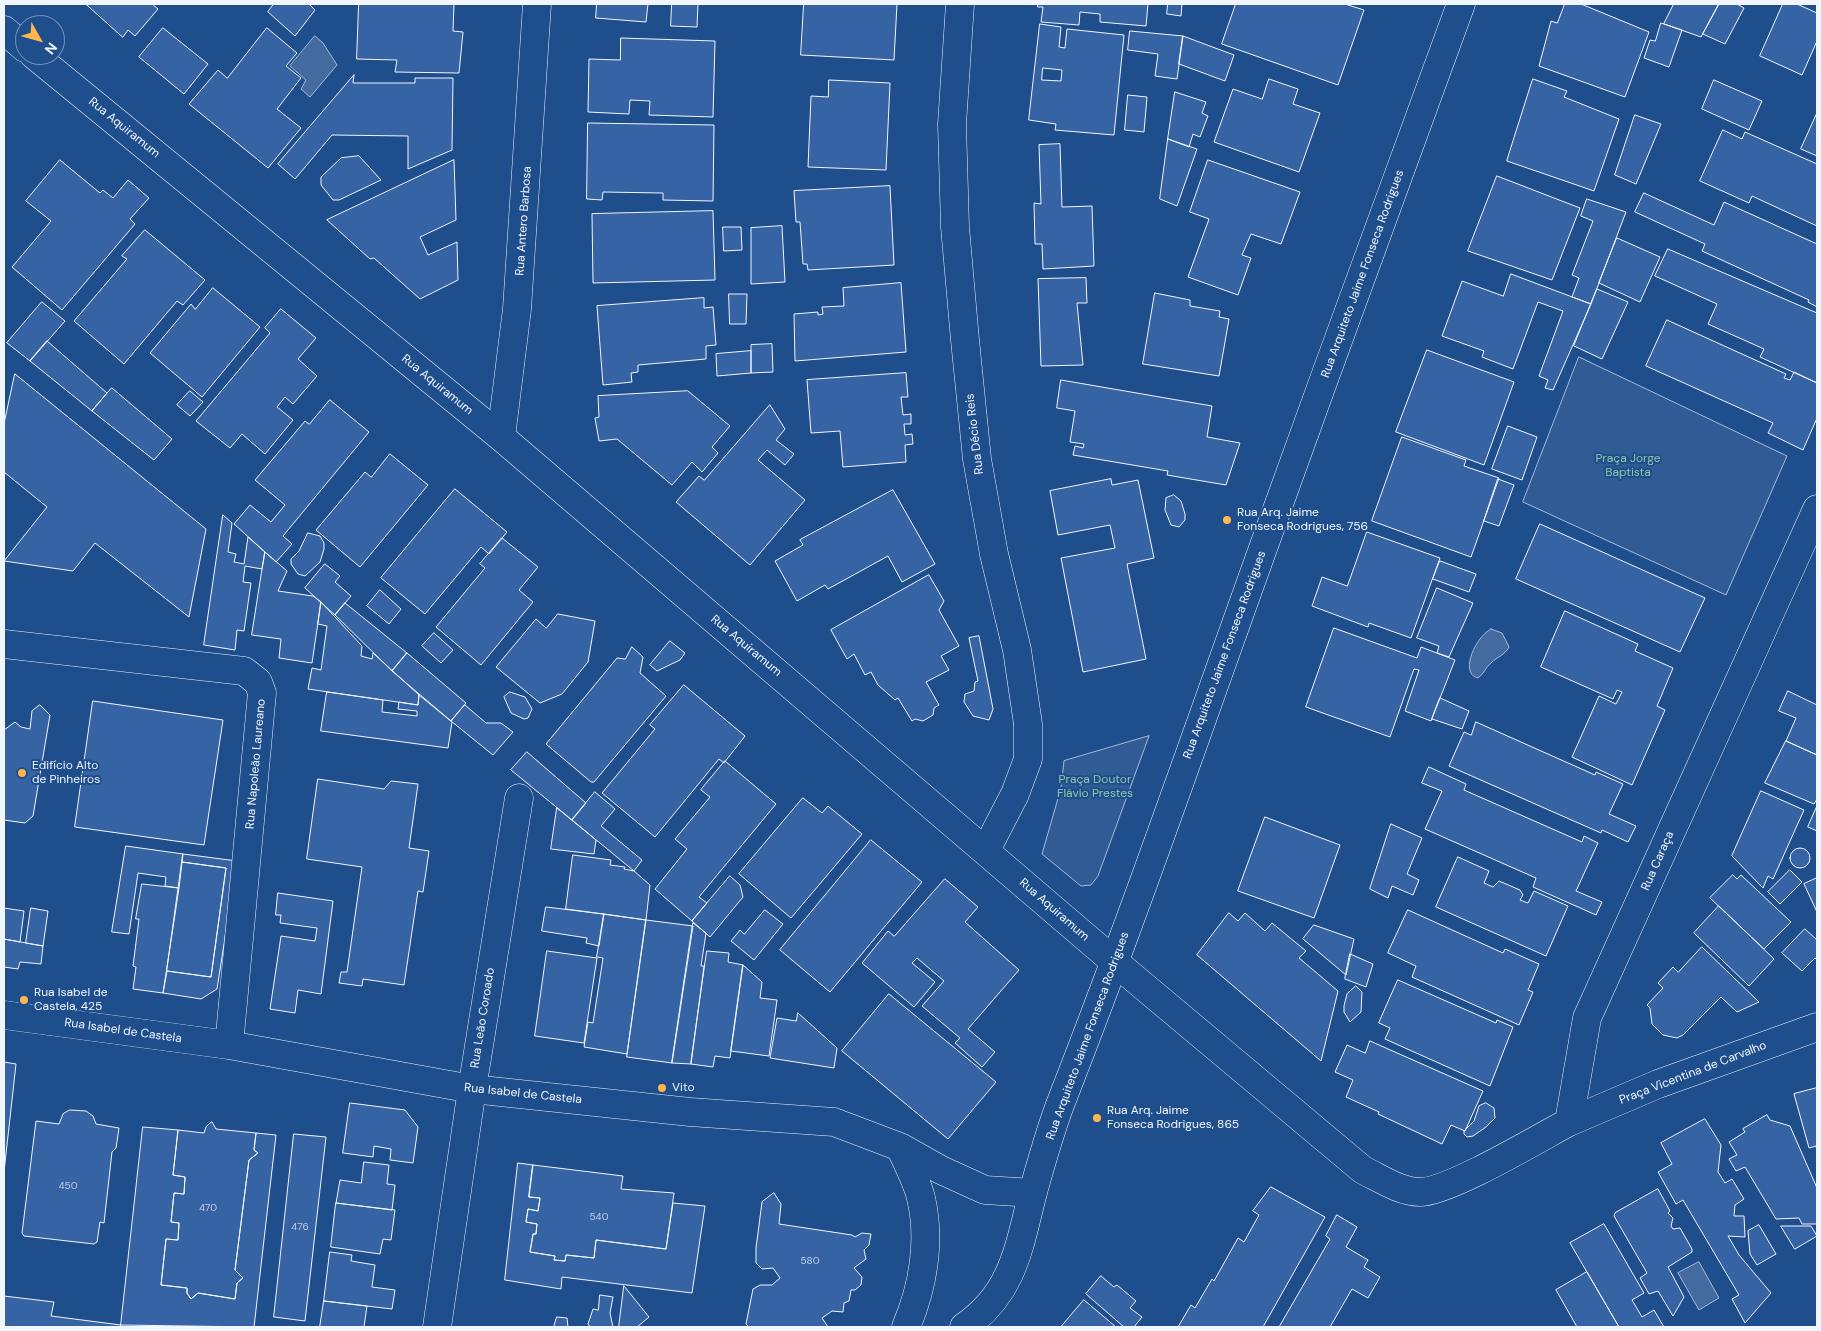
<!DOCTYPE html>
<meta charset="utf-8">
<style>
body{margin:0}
#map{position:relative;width:1821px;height:1331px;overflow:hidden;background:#1f4e8c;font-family:"DM Sans",sans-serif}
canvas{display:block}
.frame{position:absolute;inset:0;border:5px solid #f2f6ff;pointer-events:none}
.north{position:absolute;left:15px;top:15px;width:50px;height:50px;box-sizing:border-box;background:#1f4e8c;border:1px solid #7391ba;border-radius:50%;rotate:128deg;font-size:14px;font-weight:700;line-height:20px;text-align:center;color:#f2f6ff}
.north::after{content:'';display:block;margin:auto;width:18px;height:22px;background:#ffb74d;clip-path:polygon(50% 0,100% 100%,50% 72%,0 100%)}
</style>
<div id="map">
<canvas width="1821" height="1331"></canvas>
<div class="frame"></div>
<div class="north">N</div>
</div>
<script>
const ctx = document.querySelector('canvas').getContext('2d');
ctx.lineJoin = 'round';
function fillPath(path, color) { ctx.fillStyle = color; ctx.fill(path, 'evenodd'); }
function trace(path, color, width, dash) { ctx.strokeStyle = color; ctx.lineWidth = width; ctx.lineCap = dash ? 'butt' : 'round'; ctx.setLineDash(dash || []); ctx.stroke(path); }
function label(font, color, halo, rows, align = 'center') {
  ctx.font = font + ' "DM Sans",sans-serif'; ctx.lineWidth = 4; ctx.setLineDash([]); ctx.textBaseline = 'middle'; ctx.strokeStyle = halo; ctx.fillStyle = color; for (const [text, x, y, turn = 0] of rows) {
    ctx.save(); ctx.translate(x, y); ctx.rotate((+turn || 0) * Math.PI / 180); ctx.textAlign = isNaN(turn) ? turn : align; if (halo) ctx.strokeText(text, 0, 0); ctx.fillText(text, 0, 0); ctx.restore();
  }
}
const green = new Path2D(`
 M1579,357L1787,456L1726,595L1523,502Z
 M1149,736L1098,876L1091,885L1081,886L1042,854L1061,788L1064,761Z`);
fillPath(green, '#305b95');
trace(green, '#a8bbd7', 1);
const water = new Path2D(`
 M315,36L323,43L337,65L310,97L301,89L306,80L290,66Z
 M1491,629L1502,633L1509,647C1504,656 1498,656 1491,663C1485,668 1484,674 1478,678C1459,674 1475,637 1491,629Z
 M1699,1262L1719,1298L1699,1310L1678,1273Z`);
fillPath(water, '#446ba0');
trace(water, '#a8bbd7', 1);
const building = new Path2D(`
 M86,4H152L158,9L135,36L128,30L123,37Z
 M274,4H309L315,10L295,36L268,12Z
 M359,4H454L453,31L463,32L459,73L395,72L397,60L357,59Z
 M597,4H648L646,22L596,18Z
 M672,4H698L697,27L671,26Z
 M804,4H897L894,60L801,55Z
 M1038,4H1148L1146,26L1100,22V14L1080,12L1079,25L1041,22L1043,7H1038Z
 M1168,4H1182L1181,16L1167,14Z
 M1236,4H1345L1364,10L1338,85L1222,44Z
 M1565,4H1581L1649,32L1625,97L1539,66L1551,21L1557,23Z
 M1674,4H1719L1701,37L1664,24Z
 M1719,4H1737L1744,8L1725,44L1703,34Z
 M1783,4H1797L1817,13V41L1802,75L1760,56Z
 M1661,23L1682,30L1669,67L1644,58L1650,40L1655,41Z
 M1040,24L1061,27L1059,47L1065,48L1067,29L1124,35L1114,135L1055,130L1056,124L1029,120ZM1043,68L1062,70L1061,81L1042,80Z
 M163,28L208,64L184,94L139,57Z
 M267,28L297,53L286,66L301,78L277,109L301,128L268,168L189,104L218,70L227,78Z
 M1130,31L1183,36L1177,79L1155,76L1158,54L1128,50Z
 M1183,36L1234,55L1225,81L1179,64Z
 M621,38L715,41L713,117L649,115L650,101L630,100L629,114L588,112L589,59L620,60Z
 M354,75L353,83H415V78H453L452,150L408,169V136L332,135L295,179L278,164Z
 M1269,79L1298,89L1293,104L1320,113L1299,172L1214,142L1233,89L1262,99Z
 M1533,79L1567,91L1564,97L1619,119L1594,191L1507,161Z
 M829,80L890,83L886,170L808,167L811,96L828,97Z
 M1714,80L1762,101L1749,130L1702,109Z
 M1175,92L1206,102L1202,113L1208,116L1200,137L1193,134L1189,147L1168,139Z
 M1128,95L1147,97L1144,132L1125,130Z
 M1817,113V156L1801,149Z
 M1635,115L1661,124L1636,184L1615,175Z
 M588,123L714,125L713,201L663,200V193L603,192L602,200L587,199Z
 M1723,130L1742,139L1745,132L1817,164V226L1752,196L1749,203L1700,181Z
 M1168,139L1197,149L1177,206L1160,199Z
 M1060,144L1062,207L1092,206L1094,266L1043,269L1042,244H1035L1034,203L1041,204L1039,145Z
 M359,156L381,180L339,200H333L321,185V177L341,158Z
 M60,160L100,193L103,190L113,198L128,180L149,198L130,219L135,224L62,310L12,267L51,221L26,201Z
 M454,160L456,220L420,237L428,255L457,242L458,280L420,299L374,258L370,259L327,220Z
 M1208,160L1300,192L1281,244L1251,234L1242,255L1251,258L1238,295L1188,277L1209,219L1190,212Z
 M1497,176L1580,208L1552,280L1468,251Z
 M890,186L894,265L808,270L807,264H803L800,222H796L794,191Z
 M1644,193L1714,225L1724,202L1817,244V307L1808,302L1809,300L1702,251L1705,244L1635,212Z
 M1587,199L1626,212L1591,304L1572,297L1579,278L1572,275L1593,221L1581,216Z
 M713,211L715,280L593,283L592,214Z
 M782,226L785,282L751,284V228Z
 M723,227H741L742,250L724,251Z
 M145,230L205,280L183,305L177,301L124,364L74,321L127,259L122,256Z
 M1617,238L1660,257L1640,302L1599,283Z
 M1668,249L1817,313V383L1760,357L1764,349L1708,324L1717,304L1655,276Z
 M1511,274L1591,304L1553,390L1545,388L1548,380L1539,376L1563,311L1538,302L1513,369L1482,357L1484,351L1442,336L1462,281L1503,296Z
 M1086,278L1087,303H1077L1083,365L1041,366L1038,279Z
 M901,283L906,352L795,361L794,314L818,312V315L823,314L822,307L844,306L843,288Z
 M213,288L260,327L202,397L150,353L191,304L195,309Z
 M1597,289L1628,302L1602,359L1574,346Z
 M1155,293L1190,300V306L1220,311L1219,317L1229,319L1219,376L1143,364Z
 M729,294H747L746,324H730Z
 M704,298V308L713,307L716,345L706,346V359L638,365V372L631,373L632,382L603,385L597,306Z
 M42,302L65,321L30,361L7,343Z
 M281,309L316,338L298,359L317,376L293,404L285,397L277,407L293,420L265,454L242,434L230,448L196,421L270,333L265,328Z
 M1667,320L1786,374L1784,378L1790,380L1794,372L1817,383V418L1803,450L1768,433L1773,423L1646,366Z
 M47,341L107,393L92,411L30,361Z
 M772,344L773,372L751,373V345Z
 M1427,350L1514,382L1484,465L1396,432Z
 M751,351V373L717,376L716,354Z
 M906,373L908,397H901L903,415L911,414V424H904L905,435L912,434L913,444L905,445L906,462L843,467L840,431L811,433L807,380Z
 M15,374L206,529L189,617L95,543L73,571L4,561L47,507L4,472V424Z
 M1061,380L1212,406L1207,437L1240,443L1226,485L1167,475L1168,471L1073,455L1075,446L1083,448L1084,444L1070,442L1075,411L1057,408Z
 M112,388L172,439L154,460L92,411Z
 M190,391L203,402L190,416L177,405Z
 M688,391L730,426L712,447L718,453L702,472L692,462L672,485L617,439L599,441L595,418L599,417L598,396Z
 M330,400L369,432L283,536L292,544L276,562L234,524L250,505L271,522L285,505L255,480L305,421L309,424Z
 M770,405L785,429L776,440L794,454L785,465L767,450L758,460L805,500L750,565L676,502L699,476L704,480Z
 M1508,426L1537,437L1522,480L1492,469Z
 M1402,437L1466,460L1464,466L1499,478L1471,557L1372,521Z
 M390,454L428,485L360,567L316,530L365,472L371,477Z
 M1111,479L1112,485L1138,480L1154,558L1127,564L1146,659L1083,672L1061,558L1115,548L1110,525L1058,535L1050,491Z
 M1498,479L1514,485L1499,526L1484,521Z
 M455,489L507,532L489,554L481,547L425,614L381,578Z
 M893,490L935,564L902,582L888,556L828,589L825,585L797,601L775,561L803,545L800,540Z
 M1174,495L1181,501L1185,514V520L1179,527L1171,525L1165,510L1166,498Z
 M223,515L232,523L228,552L236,554L234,562L244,564L248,537L265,552L262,569L245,566L243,582L251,583L244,631L237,630L235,650L204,645Z
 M1540,524L1705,598L1680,652L1516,579Z
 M1367,532L1440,558L1411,638L1369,623L1368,627L1312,606L1322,577L1347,586Z
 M308,533L320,536L324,543V549L320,562L305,576L298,574L291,564V559L299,551Z
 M502,538L538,567L519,590L533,602L481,665L436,627L485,568L480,564Z
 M265,552L287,571L278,591L313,596L321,602L312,663L279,658L281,639L252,635Z
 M1440,561L1476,574L1469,592L1433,579Z
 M325,564L340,576L335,582L351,596L335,615L305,588Z
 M929,575L944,601L939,610L959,646L941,656L949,670L926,682L939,705L934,708L933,715L923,721L915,719L912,721L898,698L895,700L878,685L871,672L865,675L854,654L847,659L831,630Z
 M1437,588L1473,603L1449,657L1437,653L1439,646L1417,638Z
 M380,590L401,609L389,624L367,606Z
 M321,602L362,646L361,656L372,659L373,653L419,695L418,705L308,689L312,668L321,670L327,626L318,624Z
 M345,603L407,653L392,671L335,615Z
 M1565,611L1638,644L1635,651L1673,668L1657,706L1665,710L1632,785L1572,757L1599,696L1616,704L1622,692L1617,690L1613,699L1541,667Z
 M558,614L595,621L588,662L562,694L540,703L496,667L536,619L546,628Z
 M1334,628L1417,658L1421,647L1455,660L1431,721L1405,711L1419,670L1414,669L1390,737L1306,707Z
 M434,633L453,650L441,663L422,646Z
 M979,636L993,709L989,720L973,716L964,702L965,694L974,691L975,682L978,681L969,638Z
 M670,641L685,653L680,660L657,671L650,665Z
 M632,647L643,657L640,673L666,696L594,782H591L546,744L617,658L625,659Z
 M407,653L466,703L451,721L392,671Z
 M684,685L745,736L724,763L719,759L655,837L602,793L655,729L650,725Z
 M1788,691L1817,705V755L1786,741L1796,718L1779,711Z
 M327,692L383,700L382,712L417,716V711L398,709L399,702L418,705L419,695L452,722L448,748L321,731Z
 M510,692L525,697L532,709L528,718L524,719L511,713L504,697Z
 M1440,698L1469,711L1462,729L1432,719Z
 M93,701L223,720L204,845L75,827Z
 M40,705L50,715L33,816L25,823L4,820V730L15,722L21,727L30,729L32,711Z
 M465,705L486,723H501L513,732L493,755L451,721Z
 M1476,722L1595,775L1596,772L1623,784L1609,814L1636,826L1628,842L1602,830L1601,833L1449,766L1464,732L1471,735Z
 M1786,741L1817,755V799L1814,804L1765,783Z
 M527,752L586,803L572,820L511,770Z
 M725,761L776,804L699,897L707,903L692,921L655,889L687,849L675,839L710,797L701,790Z
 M1429,767L1466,784L1464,790L1582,842L1584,836L1598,843L1576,891L1602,902L1596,915L1533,887L1536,878L1425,829L1442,791L1422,783Z
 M318,779L384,789L391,781L418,784L409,848L429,851L423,892L418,891L404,985L363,979L362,986L339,983L341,972H347L362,867L307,859Z
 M1761,791L1804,810L1773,879L1768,876L1763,888L1732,856Z
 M595,792L615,809L601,826L642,860L634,871L572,820Z
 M803,798L822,813L828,806L862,834L791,918L739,874Z
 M1817,806V831L1808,827Z
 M557,808L596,840L594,854L551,849Z
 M1265,817L1340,845L1314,918L1238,891Z
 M1391,824L1422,838L1407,874L1419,880L1413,895L1392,886L1388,898L1370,889Z
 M871,840L922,882L830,992L780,950Z
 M126,846L183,854L179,888L165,886L166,877L138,873L129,934L112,932Z
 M1790 858a10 10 0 1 1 20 0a10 10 0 1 1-20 0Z
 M183,854L237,861L217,989L201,999L163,993L167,971L211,977L226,868L182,862Z
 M573,855L611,860L610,865L625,867L624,869L634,871L650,885L646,920L566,909Z
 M1458,857L1489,871L1484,883L1493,887L1499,881L1520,890L1523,895L1520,900L1528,903L1534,891L1568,906L1546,956L1436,907Z
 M182,862L226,868L211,977L167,971Z
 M1790,870L1802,882L1780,904L1768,892Z
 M1733,875L1737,879L1741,875L1791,922L1764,949L1710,898Z
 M730,876L740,885L743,897L710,937L692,921Z
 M1817,878V912L1804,884Z
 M945,879L978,907L965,922L1019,970L968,1029L995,1052L982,1067L955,1043L960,1038L922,1006L944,981L917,958L912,963L935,982L914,1007L862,963L888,931L894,936Z
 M142,884L179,888L163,993L133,989L136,967L133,966L139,919H136Z
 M278,893L333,901L321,994L298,990L295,1013L270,1009L281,936L315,941L317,928L280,923L281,915H276Z
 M1719,906L1774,959L1749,986L1694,933Z
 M546,907L604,914L599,946L586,943L587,938L542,931Z
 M4,908L24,911L20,942L4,939Z
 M31,908L48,911L43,946L26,943Z
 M765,910L783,924L754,960L731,941L740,930L744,934Z
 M1408,910L1503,953L1505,949L1539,964L1528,990L1533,992L1519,1025L1412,977L1416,966L1388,953Z
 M1229,913L1238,921L1245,913L1265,931L1272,923L1306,951L1299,958L1338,991L1321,1061L1197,955Z
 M604,914L646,920L627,1054L584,1047L588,1022L593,1023L603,958L597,957Z
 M646,920L693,926L672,1063L627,1057Z
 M693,923L706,933L701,966H704L691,1064L672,1063Z
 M1314,925L1354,939L1346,975L1303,939Z
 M1805,929L1817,940V960L1815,958L1802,971L1782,953Z
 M4,939L43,946L41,964L20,962L18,969L4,967Z
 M1702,947L1759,1002L1737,1012L1721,997L1683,1035L1677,1038L1663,1035L1652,1024L1650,1008L1647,1005L1663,988L1658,983L1673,967L1678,972Z
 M547,951L597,958L584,1043L535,1036Z
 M707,951L729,953L728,962L743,965L730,1058L715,1056L713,1067L691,1064Z
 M1350,954L1373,964L1366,987L1345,979Z
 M743,965L762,982L760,998L777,1000L769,1056L731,1051Z
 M1398,980L1496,1023L1497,1020L1513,1027L1490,1086L1385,1039L1390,1028L1379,1023Z
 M1356,986L1362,992L1361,1012L1350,1022L1344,1012V1006L1347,994Z
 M889,994L996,1082L948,1139L842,1051Z
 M798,1013L837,1048L834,1068L770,1058L777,1018L796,1021Z
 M1370,1041L1483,1091L1465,1131L1451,1125L1442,1144L1378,1114L1379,1112L1346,1097L1353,1080L1335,1072L1347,1045L1365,1053Z
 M4,1062L16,1064L4,1172Z
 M1817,1088V1151L1816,1146L1809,1148L1794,1094Z
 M350,1103L405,1110L418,1127L413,1163L390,1160L391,1149L374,1146L373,1157L343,1153Z
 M1486,1103L1494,1108L1495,1118L1486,1127L1473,1136L1467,1137L1464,1134V1131L1474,1121L1479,1106Z
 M70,1110L86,1111L93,1116L96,1124L119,1128L116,1148L112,1152L104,1223L100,1222L97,1242L94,1244L24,1236L22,1233L36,1121L59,1124L63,1114Z
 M1767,1115L1770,1120L1790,1126L1817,1188V1224H1802L1799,1218L1776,1219L1745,1167L1736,1171L1729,1159L1737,1155L1729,1142L1745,1132L1743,1129Z
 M1705,1119L1721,1145L1718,1172L1725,1183L1732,1179L1744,1199L1735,1205L1734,1216H1744L1745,1237L1728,1236L1739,1255L1771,1293L1745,1323L1732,1299L1739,1295L1683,1200L1676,1204L1658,1172L1672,1164L1661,1143Z
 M212,1122L216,1129L256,1133L254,1150L258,1153L249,1160L235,1270L243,1278L237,1283L235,1299L198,1293L191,1299L187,1293V1288L161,1285L166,1239L178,1240L179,1223L171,1222L174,1193L184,1194L185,1177L173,1175L178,1130L204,1133L206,1127Z
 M143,1127L178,1130L173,1175L185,1177L184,1194L174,1193L171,1222L179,1223L178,1240L166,1239L161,1285L187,1288V1293L191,1299L198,1293L235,1299L237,1283L243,1278L235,1270L249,1160L258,1153L254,1150L256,1133L276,1135L254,1327L121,1325Z
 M294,1134L326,1137L305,1321L274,1317Z
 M364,1162L389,1165L387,1184L395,1185L392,1210L336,1203L340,1180L361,1183Z
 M518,1163L533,1165L529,1197L540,1198L538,1211L528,1209L526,1222L537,1224L536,1234H533L530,1252L555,1256L554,1260L565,1261L566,1255L594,1258L596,1240L666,1249L673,1203L705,1206L692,1293L562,1277L561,1289L505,1280Z
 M533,1165L623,1176L621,1189L674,1193L666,1249L596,1240L594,1258L566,1255L565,1261L554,1260L555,1256L530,1252L533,1234H536L537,1224L526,1222L528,1209L538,1211L540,1198L529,1197Z
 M1271,1187L1325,1217L1263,1327H1178L1191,1305L1195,1308L1212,1279L1214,1281L1238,1238L1244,1242L1259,1215L1253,1211Z
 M1658,1189L1670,1211L1668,1213L1673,1218L1671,1226L1673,1229L1680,1228L1692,1249V1252L1668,1267L1684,1297L1673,1316L1658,1291L1649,1294L1640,1278L1647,1273L1614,1216L1615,1213Z
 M774,1193L781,1204L779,1224L852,1235L855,1237L862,1233L871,1234L869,1245L864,1250L866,1259L854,1268L862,1277L861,1285L855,1290H851L849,1301L844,1303L843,1312L832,1311L822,1318L828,1327H749L746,1324L753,1289L760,1285H772L780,1278L773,1268L762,1269L756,1263V1248L762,1202Z
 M336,1203L395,1210L391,1240L383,1239L380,1254L331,1247Z
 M1337,1215L1357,1227L1346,1247L1368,1260L1364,1267L1380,1277L1368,1298L1352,1289L1330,1327H1279L1330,1239L1326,1236Z
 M1604,1224L1644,1293L1632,1300L1642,1317L1654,1310L1664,1327H1619L1570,1243Z
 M1759,1225L1776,1254L1757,1265L1750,1254L1748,1231Z
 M1781,1226H1811L1817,1236L1795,1249Z
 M330,1252L352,1255L351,1261L375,1265L372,1287L395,1290L392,1309L324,1301Z
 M1587,1272L1619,1327H1577L1556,1290Z
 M1101,1276L1114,1287L1117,1285L1136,1301L1130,1308L1142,1317L1134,1327H1124L1086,1294Z
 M624,1286L649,1317L637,1327H619Z
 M600,1295L613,1297L610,1313L613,1327H590L588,1324L593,1309L598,1310Z
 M4,1296L54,1302L51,1316L121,1325V1327H4Z
 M1084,1300L1116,1327H1061Z
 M324,1301L367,1306L364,1327H320Z
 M557,1317L567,1318L568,1327H554Z`);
fillPath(building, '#3563a3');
trace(building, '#f2f6ff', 1);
const minor = new Path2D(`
 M960,4L952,124L955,227L965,340L977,459L994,554L1017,650L1028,724V759L1015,794L986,850
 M4,30L25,48
 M34,55L501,437L1116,963L1363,1170C1380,1178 1400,1192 1420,1192C1449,1192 1539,1138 1569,1122L1587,1018L1817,509
 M501,437L517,309L537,4
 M4,644L244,671L258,682L262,693L229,1045
 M4,1015L229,1045L472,1089L690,1112L834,1122L900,1147L941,1170L985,1190L1033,1193
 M1569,1122L1658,1084L1817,1027
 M900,1147C907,1163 917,1181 921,1198C931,1241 923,1287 906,1327
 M437,1327L472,1089L519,798
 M964,1327C1014,1293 1019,1246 1033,1192C1042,1160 1051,1127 1063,1097C1135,913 1199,726 1266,540C1330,361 1396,183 1461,4`);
trace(minor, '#f2f6ff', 29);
trace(minor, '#1f4e8c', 28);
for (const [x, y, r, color] of [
 [1227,520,5,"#ffb74d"],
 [22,773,5,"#ffb74d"],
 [24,1000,5,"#ffb74d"],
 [662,1088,5,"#ffb74d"],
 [1097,1118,5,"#ffb74d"]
]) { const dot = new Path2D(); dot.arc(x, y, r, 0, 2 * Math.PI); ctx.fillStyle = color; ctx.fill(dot); trace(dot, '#1f4e8c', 2); }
label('10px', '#c3d1e8', null, [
 ["450",68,1186],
 ["470",208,1208],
 ["540",599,1217],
 ["476",300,1227],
 ["580",810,1261]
]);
label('12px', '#f2f6ff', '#1f4e8c', [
 ["Rua Aquiramum",124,128,39],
 ["Rua Antero Barbosa",524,221,-86],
 ["Rua Arquiteto Jaime Fonseca Rodrigues",1363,274,-70],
 ["Rua Aquiramum",437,385,39],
 ["Rua Décio Reis",975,434,-97],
 ["Rua Aquiramum",746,646,40],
 ["Rua Arquiteto Jaime Fonseca Rodrigues",1225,655,-70],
 ["Rua Napoleão Laureano",256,764,-85],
 ["Rua Caraça",1658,861,-66],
 ["Rua Aquiramum",1054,910,41],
 ["Rua Leão Coroado",483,1018,-81],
 ["Rua Isabel de Castela",123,1031,8],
 ["Rua Arquiteto Jaime Fonseca Rodrigues",1088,1036,-70],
 ["Praça Vicentina de Carvalho",1693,1073,-21],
 ["Rua Isabel de Castela",523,1094,6]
]);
label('12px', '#97c8a6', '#1f4e8c', [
 ["Praça Jorge",1628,459],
 ["Baptista",1628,473],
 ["Praça Doutor",1095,780],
 ["Flávio Prestes",1095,794]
]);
label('12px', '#f2f6ff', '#1f4e8c', [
 ["Rua Arq. Jaime",1237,513],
 ["Fonseca Rodrigues, 756",1237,527],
 ["Edifício Alto",32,766],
 ["de Pinheiros",32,780],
 ["Rua Isabel de",34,993],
 ["Castela, 425",34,1007],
 ["Vito",672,1088],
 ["Rua Arq. Jaime",1107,1111],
 ["Fonseca Rodrigues, 865",1107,1125]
], 'left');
</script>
